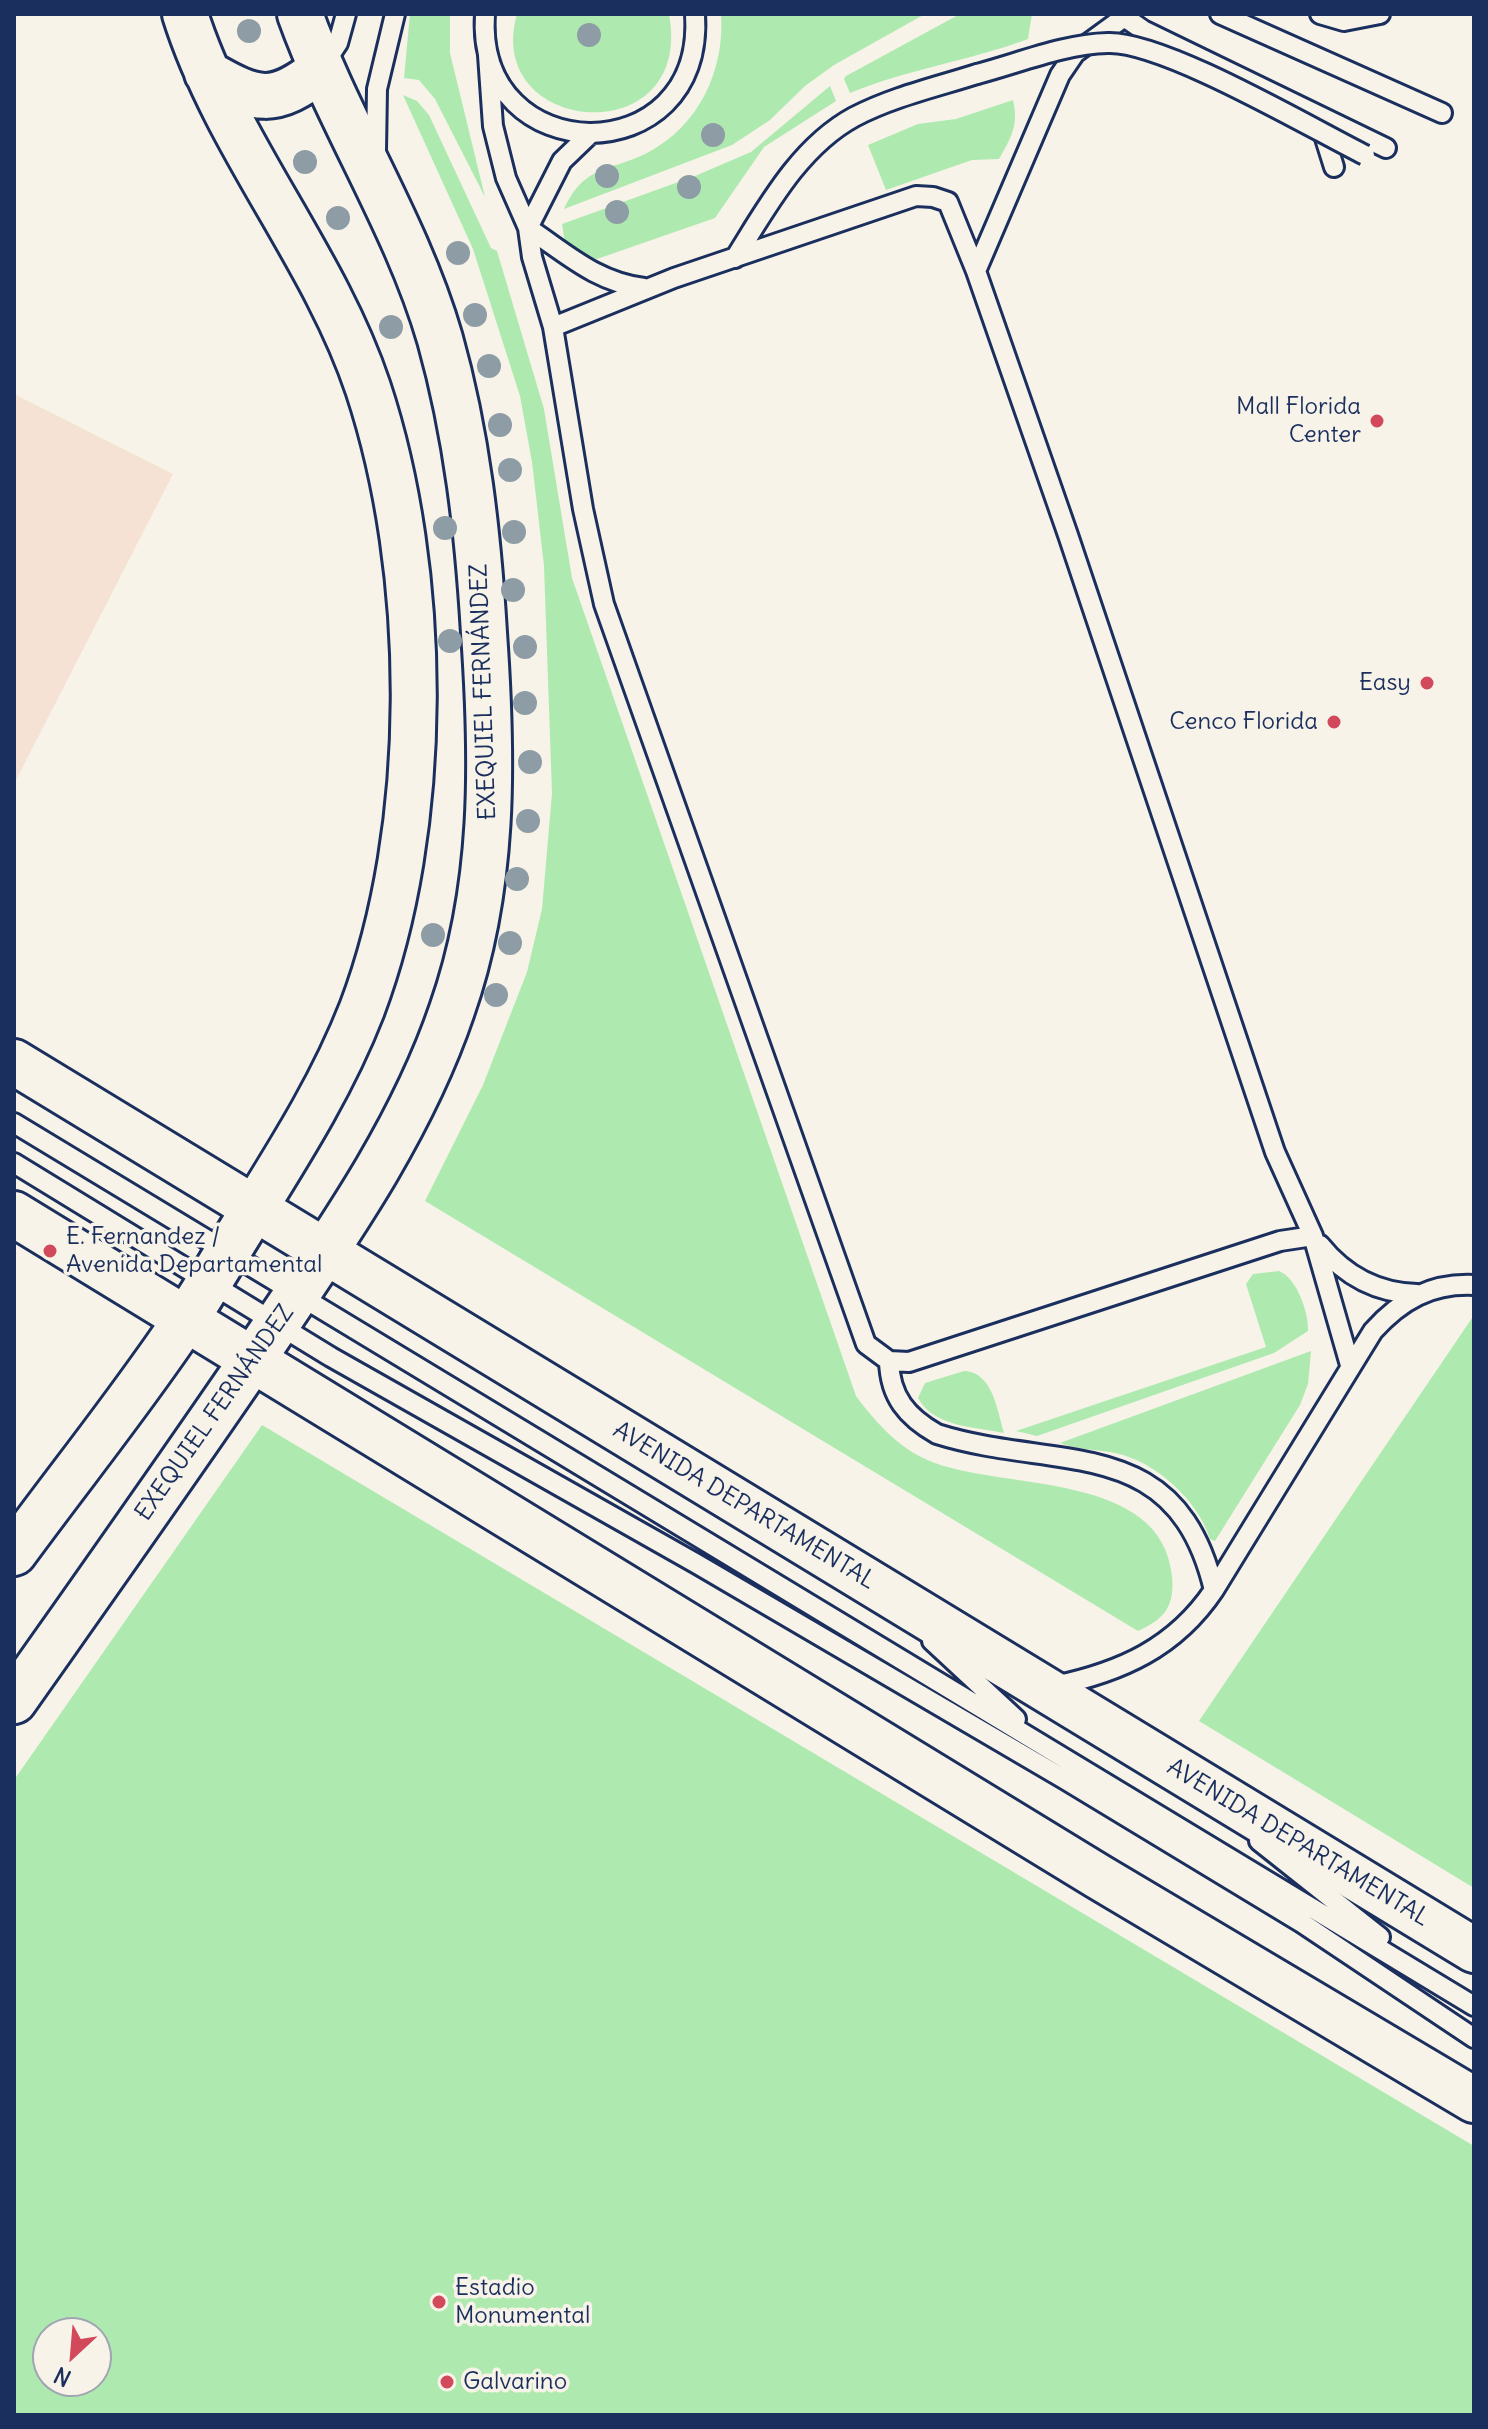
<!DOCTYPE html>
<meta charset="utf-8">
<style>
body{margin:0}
#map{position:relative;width:1488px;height:2429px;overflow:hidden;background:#f7f3e8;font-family:Delius,sans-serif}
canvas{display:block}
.frame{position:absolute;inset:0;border:16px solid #1b2f5e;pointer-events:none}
.north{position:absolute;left:32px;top:2317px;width:80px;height:80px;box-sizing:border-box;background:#f7f3e8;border:2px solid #9fa5b1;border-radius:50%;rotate:206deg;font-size:22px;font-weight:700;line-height:32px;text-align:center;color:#1b2f5e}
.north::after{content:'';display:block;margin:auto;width:28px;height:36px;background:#d1495b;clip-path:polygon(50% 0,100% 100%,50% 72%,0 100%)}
</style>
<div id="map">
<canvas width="1488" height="2429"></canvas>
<div class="frame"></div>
<div class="north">N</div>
</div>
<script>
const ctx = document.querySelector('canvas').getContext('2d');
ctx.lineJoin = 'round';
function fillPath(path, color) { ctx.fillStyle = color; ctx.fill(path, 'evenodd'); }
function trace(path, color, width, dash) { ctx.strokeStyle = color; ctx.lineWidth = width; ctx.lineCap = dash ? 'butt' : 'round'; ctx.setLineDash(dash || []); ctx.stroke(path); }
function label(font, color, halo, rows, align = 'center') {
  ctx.font = font + ' Delius,sans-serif'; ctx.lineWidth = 7; ctx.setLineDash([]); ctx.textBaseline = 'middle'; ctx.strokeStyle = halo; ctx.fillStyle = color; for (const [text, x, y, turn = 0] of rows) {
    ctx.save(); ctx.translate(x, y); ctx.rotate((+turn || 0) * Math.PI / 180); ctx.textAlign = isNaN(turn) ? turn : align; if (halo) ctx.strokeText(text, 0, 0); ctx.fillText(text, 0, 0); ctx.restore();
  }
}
fillPath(new Path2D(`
 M14,394L173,474L14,784Z`), '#f5e2d5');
fillPath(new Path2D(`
 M410,14H450V53L485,197L435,99L419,80L404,78Z
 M517,14H669C695,154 482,136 517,14Z
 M721,14H925L834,65L805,86L770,120L732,145L564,209C585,164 609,172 647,153C699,126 725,70 721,14Z
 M960,14H1032L1028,39C969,61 908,69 850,93L844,79L846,76Z
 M830,86L836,101L764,147L715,218L597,259L579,255L565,244L562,224L695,176L751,152Z
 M403,95L417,101L429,115L491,248L497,251L544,409L572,578L856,1396C877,1424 901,1451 935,1463C1007,1490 1162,1472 1172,1576C1175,1607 1164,1619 1138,1631L425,1201L483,1085L527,972L542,909L552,793L544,566L532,462L520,396L473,249Z
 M1013,100C1019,125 1011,138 999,159L972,160L886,190L868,145L918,124L956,119Z
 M1279,1271C1297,1278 1309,1313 1308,1331L1274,1353L1037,1436L1016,1431L1266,1347L1246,1284L1253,1274Z
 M1472,1318L1474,1320V1888L1199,1721Z
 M1311,1351L1308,1384L1300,1405L1215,1541L1210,1539C1198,1500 1155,1461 1115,1453C1096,1449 1078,1450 1060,1443Z
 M964,1371C993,1372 997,1410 1004,1433C976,1427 933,1427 918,1398L925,1383Z
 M262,1425L1474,2146V2415H14V1780ZM48,2333H96V2381H48Z`), '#aeeab0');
const lane = new Path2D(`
 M485,14C474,171 706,174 695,14
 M1120,14L1143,30L1386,148
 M1220,14L1442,113
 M1320,14L1344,21L1380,14
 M488,55L493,126L506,178L528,228L532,257L553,327L583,509L604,604L866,1344L889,1361L909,1362L1280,1241L1313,1236
 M324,64L338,43L346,14
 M1324,135L1334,167
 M376,151L377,89L395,14
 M528,228C567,254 596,282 644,288
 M528,228L562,161L589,135
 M735,258C767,207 799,147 854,117C892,97 936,87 977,74
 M976,271L1060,75L1075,53L1123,18
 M553,327L674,278L916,196L933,197L948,202L976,271L1068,535L1275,1152L1313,1236L1350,1365
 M14,1123L1474,2006
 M14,1163L331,1357L697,1564L1064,1779L1302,1923L1474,2038
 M1320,1245C1345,1276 1377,1293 1417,1294
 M889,1361C890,1397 907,1417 937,1434C1058,1472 1176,1431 1214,1590
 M932,1641L1016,1719
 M1054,1686C1121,1672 1175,1648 1214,1590L1373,1331C1401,1300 1431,1283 1474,1285
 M1259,1841L1380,1937`);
const secondary = new Path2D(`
 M207,73C257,102 274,106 320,70
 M14,1553C71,1475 132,1400 186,1319C209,1284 230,1247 253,1211C294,1145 334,1081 362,1009C431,827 429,572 368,388C324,256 227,147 185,14
 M14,1701C100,1579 186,1458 270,1334C339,1232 412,1128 452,1010C495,888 493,761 484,633C478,533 467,435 440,339C407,225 340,125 300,14`);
const primary = new Path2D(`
 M14,1062L1474,1950
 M14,1214L1099,1877L1474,2100`);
trace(lane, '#1b2f5e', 24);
trace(secondary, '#1b2f5e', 50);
trace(primary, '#1b2f5e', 50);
trace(lane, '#f7f3e8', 18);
trace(secondary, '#f7f3e8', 44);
trace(primary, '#f7f3e8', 44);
const laneBridge = new Path2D(`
 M977,74C1019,63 1064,44 1108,43C1163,41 1309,127 1365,155`);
trace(laneBridge, '#1b2f5e', 24, []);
trace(laneBridge, '#f7f3e8', 18);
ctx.fillStyle = '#8e9ca5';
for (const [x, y] of [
 [249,31],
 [589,35],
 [713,135],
 [305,162],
 [607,176],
 [689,187],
 [617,212],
 [338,218],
 [458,253],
 [475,315],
 [391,327],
 [489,366],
 [500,425],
 [510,470],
 [445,528],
 [514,532],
 [513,590],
 [450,641],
 [525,647],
 [525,703],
 [530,762],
 [528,821],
 [517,879],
 [433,935],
 [510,943],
 [496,995]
]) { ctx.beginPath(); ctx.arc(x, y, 12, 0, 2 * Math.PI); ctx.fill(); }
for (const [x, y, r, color] of [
 [1377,421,8,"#d1495b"],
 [1427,683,8,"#d1495b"],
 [1334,722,8,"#d1495b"],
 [50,1251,8,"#d1495b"],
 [439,2302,8,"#d1495b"],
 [447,2382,8,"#d1495b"]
]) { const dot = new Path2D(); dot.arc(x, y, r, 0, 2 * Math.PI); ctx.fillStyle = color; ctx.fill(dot); trace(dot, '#f7f3e8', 3); }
label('24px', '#1b2f5e', '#f7f3e8', [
 ["Mall Florida",1361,407],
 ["Center",1361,435],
 ["Easy",1411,683],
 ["Cenco Florida",1318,722],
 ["E. Fernandez /",66,1237,"left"],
 ["Avenida Departamental",66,1265,"left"],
 ["Estadio",455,2288,"left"],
 ["Monumental",455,2316,"left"],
 ["Galvarino",463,2382,"left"]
], 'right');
label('24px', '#1b2f5e', '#f7f3e8', [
 ["EXEQUIEL FERNÁNDEZ",484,692,-92],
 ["EXEQUIEL FERNÁNDEZ",215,1413,-55],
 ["AVENIDA DEPARTAMENTAL",744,1506,31],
 ["AVENIDA DEPARTAMENTAL",1298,1843,31]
]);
</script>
